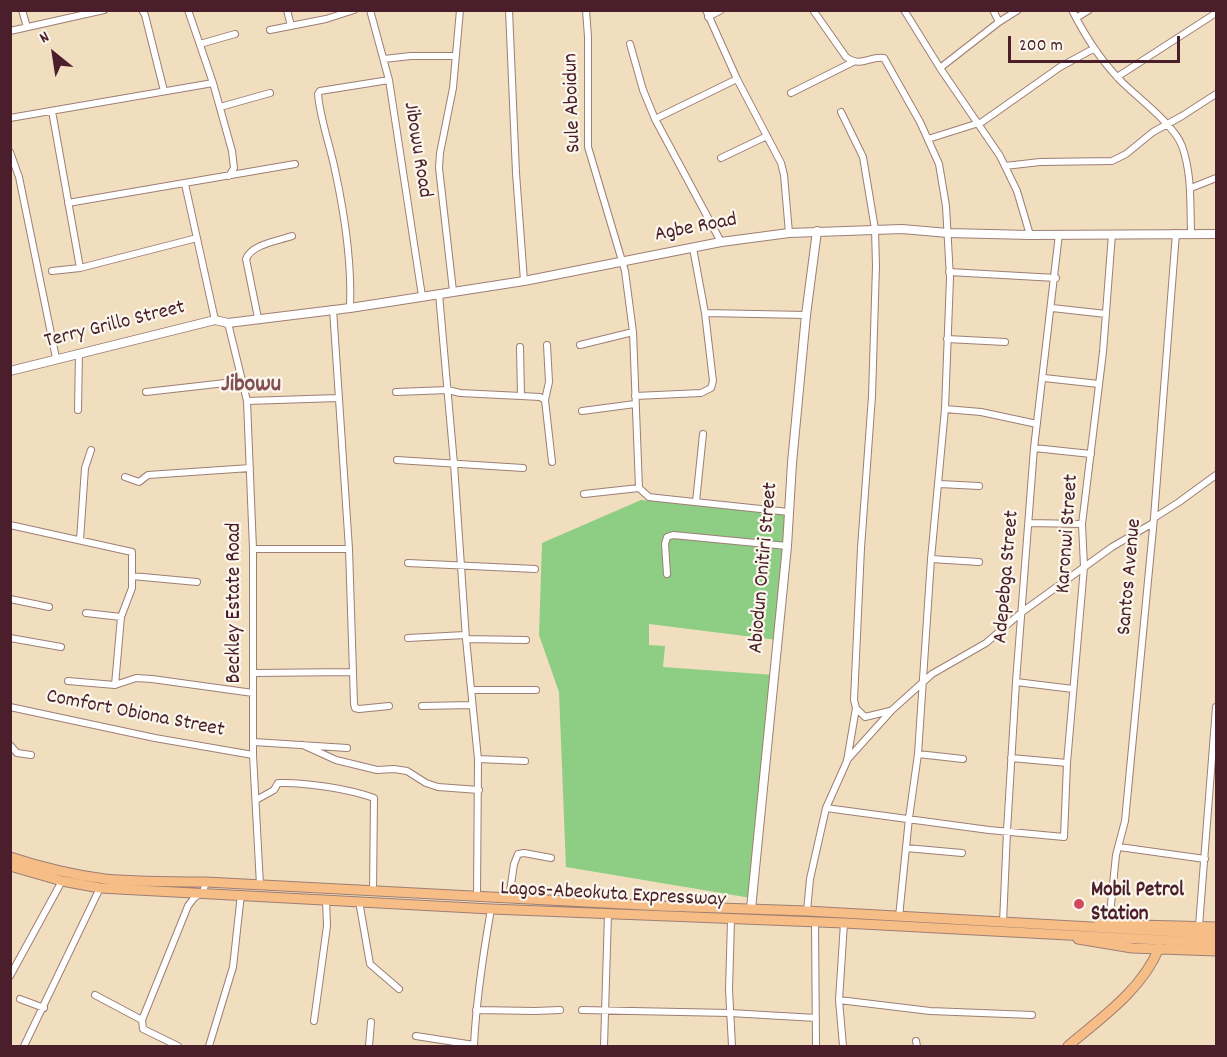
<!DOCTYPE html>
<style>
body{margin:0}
#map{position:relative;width:1227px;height:1057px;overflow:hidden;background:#f1debf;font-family:Dekko,sans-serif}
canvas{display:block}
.frame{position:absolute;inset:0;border:12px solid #4a1f2b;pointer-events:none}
.north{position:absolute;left:24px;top:24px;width:60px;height:60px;-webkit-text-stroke:4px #fbf7ec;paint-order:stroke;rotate:330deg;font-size:16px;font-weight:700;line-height:24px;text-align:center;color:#4a1f2b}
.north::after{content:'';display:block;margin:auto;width:21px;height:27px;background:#4a1f2b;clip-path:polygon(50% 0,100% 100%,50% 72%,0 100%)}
.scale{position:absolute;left:1008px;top:36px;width:172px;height:27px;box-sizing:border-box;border:3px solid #4a1f2b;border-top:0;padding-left:8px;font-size:18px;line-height:21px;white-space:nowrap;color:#4a1f2b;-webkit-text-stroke:4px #fbf7ec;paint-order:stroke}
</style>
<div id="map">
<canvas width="1227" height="1057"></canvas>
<div class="frame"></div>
<div class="north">N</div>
<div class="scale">200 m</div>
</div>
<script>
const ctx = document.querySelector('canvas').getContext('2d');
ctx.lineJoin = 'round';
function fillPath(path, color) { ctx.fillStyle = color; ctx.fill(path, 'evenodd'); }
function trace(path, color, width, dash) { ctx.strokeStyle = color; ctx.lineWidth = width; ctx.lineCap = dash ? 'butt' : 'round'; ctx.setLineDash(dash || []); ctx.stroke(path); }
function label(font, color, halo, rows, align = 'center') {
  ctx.font = font + ' Dekko,sans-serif'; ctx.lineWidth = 4.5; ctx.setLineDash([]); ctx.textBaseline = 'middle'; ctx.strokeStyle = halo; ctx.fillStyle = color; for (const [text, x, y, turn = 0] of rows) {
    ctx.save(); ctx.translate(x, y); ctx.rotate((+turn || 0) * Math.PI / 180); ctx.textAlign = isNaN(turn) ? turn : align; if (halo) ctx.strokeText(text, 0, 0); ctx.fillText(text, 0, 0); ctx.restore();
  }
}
fillPath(new Path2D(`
 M641,500L787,512L777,640L649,624V645L665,646L663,667L774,675L757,899L566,867L559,692L539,635L542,543Z`), '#8dcd84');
const minor = new Path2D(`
 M22,10L27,27
 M142,10L145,15L164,91
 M188,10L213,83L232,151L234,168L229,176
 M287,10L291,26
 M370,10L389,80L422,296
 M509,10L516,173L524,281
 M586,10L588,37V147L625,271L633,332L639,488L649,497L657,498L789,512
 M706,10L737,79L781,163L784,175L789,233
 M813,10L846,57C862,68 868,56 884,58L920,122L939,164L946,206L950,278L945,409L931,559L918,754L909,818L899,917
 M904,10L940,68L1000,156L1017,191L1030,235
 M993,10L999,22
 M1072,10C1085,36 1099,58 1119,79C1135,96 1174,124 1182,146C1192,174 1190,203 1191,232
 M708,17L721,10
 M1076,18L1089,10
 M270,30L326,19L354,10
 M10,31L104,10
 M200,44L235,34
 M630,44L643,90L655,119L721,242
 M384,59L411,56H455
 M940,68L999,22L1018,10
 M1117,77L1216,13
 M791,93L853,62
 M220,107L270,93
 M52,111L80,268
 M10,118L213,83
 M655,119L737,79
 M928,139L982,122L1060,67L1093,49
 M10,152L19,177L56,358
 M721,158L767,136
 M1005,166L1040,162L1112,161L1126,154L1153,132L1182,116L1216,94
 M185,184L215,320
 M1191,188L1216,178
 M68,203L295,164
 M52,271L80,268L197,238
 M949,272L1056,278
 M453,291L439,168L440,153L453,88L460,10
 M439,294L454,464L466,639L478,759L477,897
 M350,308C352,261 345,216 335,170C330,145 320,119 318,94L320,91L389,80
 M1052,308L1106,314
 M333,309L349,549L354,704L355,708L359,709L389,706
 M705,313L806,315
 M258,318L246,259C252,244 278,241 292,236
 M228,323L247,401L253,549V755L260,885
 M947,339L1005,342
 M580,345L633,332
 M1044,378L1099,384
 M146,392L243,381
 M396,392L448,390L460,393L521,396L520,347
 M521,396L540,397L545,400L552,462
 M635,396L701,393L711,388L713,381L705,313L693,248
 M545,400L549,382L547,345
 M247,401L338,398
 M945,409L981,412L1037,424
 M78,410L79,353
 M582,411L635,404
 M1034,448L1091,454
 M397,460L523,468
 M125,477L139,482L148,475L250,468
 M940,484L979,486
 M584,494L639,488
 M696,502L703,434
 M1154,518L1179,502L1216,475
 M1029,523L1082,524
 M10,525L132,552V588L121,617L115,685
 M80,540L85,468L91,450
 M253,549H349
 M931,559L979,562
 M408,563L535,569
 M667,574L665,544L667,537L673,535L787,546
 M132,576L197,582
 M10,599L49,607
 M86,613L121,617
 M10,638L61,647
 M408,638L465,635
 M466,639L526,640
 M254,673L352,672
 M68,681L115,685L136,678L152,679L253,693
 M1016,682L1073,689
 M471,690H536
 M422,706L472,705
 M10,707L155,738L253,755
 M856,708L865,717L890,711
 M254,742L347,748
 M10,745L17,753L31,755
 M303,745L336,760L377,770L394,769L407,771L426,783L438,787L479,790
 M918,754L963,759
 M1011,758L1067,763
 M478,759L525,761
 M847,760L892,710L932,674L986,643L1022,612L1112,547L1153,523
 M256,800L274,790L278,783C305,782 349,789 374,798L373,892
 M826,808L989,830L1064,837L1067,763L1084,567L1082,524L1103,352L1112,234
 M1119,847L1205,859
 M906,848L962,853
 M509,898L514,864L518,854L524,853L551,858
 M359,901L370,964L399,989
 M807,911L810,879L826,808L847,761L856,708L854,700L861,548L872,396L876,266L875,229L863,157L841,112
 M731,920L729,990L732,1046
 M815,922L816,1046
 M1003,923L1007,831L1016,682L1034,448L1059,234
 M1109,924L1116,855L1125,821L1154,518L1176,233
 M1199,926L1216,707
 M10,976L62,881
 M95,995L142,1020
 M20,999L44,1008
 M839,1000L930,1011L1032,1015
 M476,1010L535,1011L560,1010
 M582,1010L730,1013L816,1018
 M314,1021L327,926L326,899
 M416,1036L474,1045
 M916,1041L917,1046
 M24,1046L100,888
 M178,1046L143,1029L142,1020L188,906L194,898L203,892L206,882
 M209,1046L233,967L241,894
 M369,1046L371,1022
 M474,1046C476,1000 483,955 491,909
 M604,1046L608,914
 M843,1046L839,1000L844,923`);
const tertiary = new Path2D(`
 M10,371L215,320L228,323L350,308L524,281L721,242L789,233L902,229L948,233L1030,235L1216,234
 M751,909L787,546L792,463L806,315L817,231`);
const primary = new Path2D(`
 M1099,924L1216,927
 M1078,939L1132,948L1216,951
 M1068,1046C1101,1018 1142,990 1159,948`);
const trunk = new Path2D(`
 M10,857C41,867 73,875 105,879C138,882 172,882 206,882L662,906L807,911L1216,934
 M10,866L62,881L100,888L491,909L844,923L1216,943`);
trace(minor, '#9e7e75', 8);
trace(tertiary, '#9e7e75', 10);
trace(primary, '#9e7e75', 11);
trace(trunk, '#9e7e75', 11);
trace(minor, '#fff', 6);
trace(tertiary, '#fff', 8);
trace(primary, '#f6be86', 9);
trace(trunk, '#f6be86', 9);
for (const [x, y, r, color] of [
 [1079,904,6,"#d1495b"]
]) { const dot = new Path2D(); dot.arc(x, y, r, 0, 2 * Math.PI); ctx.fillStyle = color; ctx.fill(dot); trace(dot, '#fbf7ec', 2); }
label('21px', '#4a1f2b', '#fbf7ec', [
 ["Sule Aboidun",574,103,-92],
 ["Jibowu Road",416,150,81],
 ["Agbe Road",696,229,-11],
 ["Terry Grillo Street",115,326,-14],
 ["Karonwi Street",1069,534,-86],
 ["Abiodun Onitiri Street",765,568,-85],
 ["Adepebga Street",1008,577,-85],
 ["Santos Avenue",1131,577,-85],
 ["Beckley Estate Road",236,603,-90],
 ["Comfort Obiona Street",135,715,11],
 ["Lagos-Abeokuta Expressway",613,896,3]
]);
label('bold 21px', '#4a1f2b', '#fbf7ec', [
 ["Mobil Petrol",1091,892],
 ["Station",1091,916]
], 'left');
label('bold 24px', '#824f56', '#fbf7ec', [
 ["Jibowu",251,387]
]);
</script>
